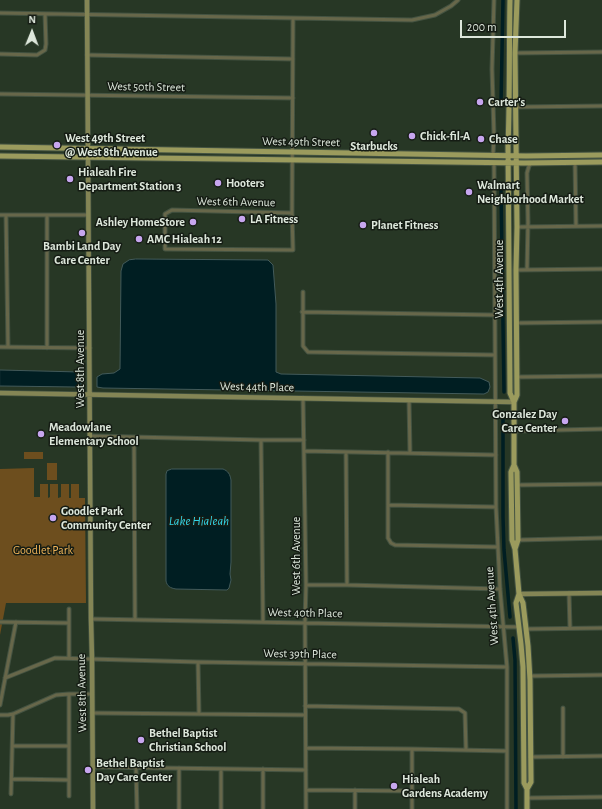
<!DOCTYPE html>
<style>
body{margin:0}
#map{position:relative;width:602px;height:809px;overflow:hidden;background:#273725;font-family:"Alegreya Sans",sans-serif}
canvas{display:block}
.north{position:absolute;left:12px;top:12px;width:40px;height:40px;-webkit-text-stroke:3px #151c14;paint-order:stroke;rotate:1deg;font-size:11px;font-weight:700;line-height:16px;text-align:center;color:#dde7db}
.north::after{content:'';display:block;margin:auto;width:14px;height:18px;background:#dde7db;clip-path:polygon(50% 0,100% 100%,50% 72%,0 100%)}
.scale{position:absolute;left:460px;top:20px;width:106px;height:18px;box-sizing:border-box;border:2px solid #dde7db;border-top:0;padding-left:5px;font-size:12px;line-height:14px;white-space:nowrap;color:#dde7db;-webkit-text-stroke:3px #151c14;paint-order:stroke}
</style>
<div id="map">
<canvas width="602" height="809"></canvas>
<div class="north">N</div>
<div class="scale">200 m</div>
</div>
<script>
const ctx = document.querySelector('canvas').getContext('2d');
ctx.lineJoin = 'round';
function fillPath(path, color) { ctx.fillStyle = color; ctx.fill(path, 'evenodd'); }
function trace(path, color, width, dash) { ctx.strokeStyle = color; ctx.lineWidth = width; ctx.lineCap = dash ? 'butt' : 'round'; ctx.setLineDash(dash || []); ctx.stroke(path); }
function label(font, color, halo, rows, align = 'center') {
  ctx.font = font + ' "Alegreya Sans",sans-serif'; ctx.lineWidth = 3; ctx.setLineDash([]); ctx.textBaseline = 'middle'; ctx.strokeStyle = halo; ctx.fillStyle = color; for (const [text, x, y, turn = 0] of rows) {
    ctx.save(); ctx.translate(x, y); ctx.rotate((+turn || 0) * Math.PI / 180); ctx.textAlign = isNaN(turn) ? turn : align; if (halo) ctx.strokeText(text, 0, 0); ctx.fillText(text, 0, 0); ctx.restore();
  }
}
fillPath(new Path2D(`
 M24,452H43V459H24Z
 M47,463H57V480H47Z
 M34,468V497H40V484H48V498L50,497V484H58V498L61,497V484H69V498H71V484H79V498H85L86,603H6L0,635V469Z`), '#6d4e1e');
const water = new Path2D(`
 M136,259L268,260L273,265L276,304V372L281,374L480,378L489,382L490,387L488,392L484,394L103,388L97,387V377L102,374L114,373L120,369L121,271L123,264L129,260Z
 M0,370L80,372L81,374V385L78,387L0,386Z
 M172,469H223C228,471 230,474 231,480V562L230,574L231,580L229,588L227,590L176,589C170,588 167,586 166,581V474L167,471Z`);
fillPath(water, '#001e22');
trace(water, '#425a5a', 1);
trace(new Path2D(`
 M501,104L503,0
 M501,189L504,392
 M503,414V517L504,550L510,617
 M513,638L515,660L516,809`), '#001e22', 3.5);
const street = new Path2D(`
 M0,13L412,20L435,15L451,6L458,0
 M515,53L602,52
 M0,54L37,55L45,50L46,44L45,14
 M87,55L293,59
 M0,94L293,98
 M516,107L602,106
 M493,155L494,135L492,69L494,0
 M575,162L576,226
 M494,163L496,507L500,589L507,667V809
 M292,213L293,250L165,249V214L172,210L292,213L293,18
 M0,215H88
 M6,215L8,347
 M47,215V348
 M517,227L602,226
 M516,270L602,269
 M527,270L528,222L527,173L529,166L531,163
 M303,292V346L308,352L495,355
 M302,312L495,315
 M516,323L602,322
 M0,347L90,348
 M517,377L602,376
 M303,398L306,585L305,622L306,809
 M409,400L410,453
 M514,431L602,429
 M90,436L261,440H304
 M134,438L135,620
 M261,440L263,622
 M304,451L496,455
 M346,452L347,585
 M388,452V538L391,543L395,545L498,547
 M518,485L602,484
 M388,505L496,507
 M518,540L602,538
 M306,585H347L500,589
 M569,593L570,628
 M91,619L519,627
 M0,622L69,623
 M527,629L602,628
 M69,658V609
 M198,662L199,714
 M530,676L602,675
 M5,678L55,658L198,662L507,667
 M69,694V796
 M0,705L16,622
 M305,706L459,709L465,713L466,750
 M563,708V757
 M92,713L305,715
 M0,715H8L13,714L56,695L69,694H92
 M13,746H69
 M306,748L412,749L507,751
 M412,749V809
 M530,757L602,756
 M93,767L306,770
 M136,768L137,809
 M179,768V809
 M12,779L69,780
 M306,790L412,791
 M355,790V809
 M11,794L13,714
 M527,798L602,797
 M221,809V769
 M263,809V769`);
const secondary = new Path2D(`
 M87,0L91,619L92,659L93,809
 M0,393L514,402
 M519,594L602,593`);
const primary = new Path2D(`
 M510,0C509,49 510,97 508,146L510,393L514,402
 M0,147L526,156L602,155
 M0,156L524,163L602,162
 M514,465L511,472L512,540L515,549L519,594L516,603L521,644L523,667L524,783L527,789
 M515,549L518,540L517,472L514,465V402L517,395L516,270L517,227L515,53L517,0
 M519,594L523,603L528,646L530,680L531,782L527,789V809`);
trace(street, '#445342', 5);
trace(secondary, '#445342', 6);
trace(primary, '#445342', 7);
trace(street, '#67674a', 3);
trace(secondary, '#848555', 4.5);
trace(primary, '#9b9b5d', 5);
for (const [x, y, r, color] of [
 [480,102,4,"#c7a6ef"],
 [374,133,4,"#c7a6ef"],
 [412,136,4,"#c7a6ef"],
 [481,139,4,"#c7a6ef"],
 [57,145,4,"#c7a6ef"],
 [70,179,4,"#c7a6ef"],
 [218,183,4,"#c7a6ef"],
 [469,192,4,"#c7a6ef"],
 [242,219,4,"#c7a6ef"],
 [193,222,4,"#c7a6ef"],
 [363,225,4,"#c7a6ef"],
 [82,233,4,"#c7a6ef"],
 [139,239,4,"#c7a6ef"],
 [565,421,4,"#c7a6ef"],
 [41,434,4,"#c7a6ef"],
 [53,518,4,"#c7a6ef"],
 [141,740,4,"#c7a6ef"],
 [88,770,4,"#c7a6ef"],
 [394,786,4,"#c7a6ef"]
]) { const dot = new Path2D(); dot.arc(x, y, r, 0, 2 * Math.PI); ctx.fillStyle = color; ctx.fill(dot); trace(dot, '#151c14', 1.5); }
label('12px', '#dde7db', '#151c14', [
 ["West 50th Street",146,87,1],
 ["West 49th Street",301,142,1],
 ["West 6th Avenue",236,202,1],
 ["West 4th Avenue",499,279,-90],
 ["West 8th Avenue",80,369,-90],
 ["West 44th Place",257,387,1],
 ["West 6th Avenue",296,556,-90],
 ["West 4th Avenue",492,606,-94],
 ["West 40th Place",305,613,1],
 ["West 39th Place",300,654,1],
 ["West 8th Avenue",82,693,-91]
]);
label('bold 12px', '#dde7db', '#151c14', [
 ["Carter's",488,102],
 ["Chick-fil-A",420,136],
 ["West 49th Street",65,138],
 ["@ West 8th Avenue",65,152],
 ["Chase",489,139],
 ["Starbucks",374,146,"center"],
 ["Hialeah Fire",78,172],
 ["Department Station 3",78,186],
 ["Hooters",226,183],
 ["Walmart",477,185],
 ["Neighborhood Market",477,199],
 ["LA Fitness",250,219],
 ["Ashley HomeStore",185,222,"right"],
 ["Planet Fitness",371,225],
 ["AMC Hialeah 12",147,239],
 ["Bambi Land Day",82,246,"center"],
 ["Care Center",82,260,"center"],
 ["Gonzalez Day",557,414,"right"],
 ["Care Center",557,428,"right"],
 ["Meadowlane",49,427],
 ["Elementary School",49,441],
 ["Goodlet Park",61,511],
 ["Community Center",61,525],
 ["Bethel Baptist",149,733],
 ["Christian School",149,747],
 ["Bethel Baptist",96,763],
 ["Day Care Center",96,777],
 ["Hialeah",402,779],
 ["Gardens Academy",402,793]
], 'left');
label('12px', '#f0b459', '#151c14', [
 ["Goodlet Park",43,550]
]);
label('italic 13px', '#33d5e7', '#151c14', [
 ["Lake Hialeah",199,521]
]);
</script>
